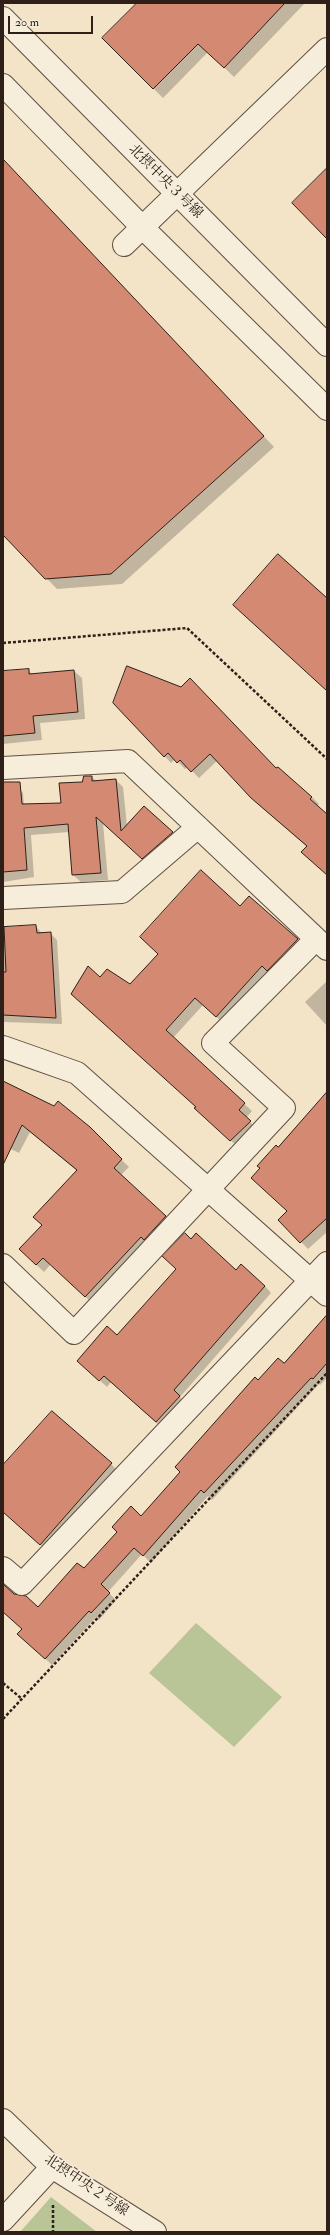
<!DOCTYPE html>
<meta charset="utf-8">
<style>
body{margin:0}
#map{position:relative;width:330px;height:2235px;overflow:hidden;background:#f3e3c7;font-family:"IM FELL Double Pica",serif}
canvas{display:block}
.frame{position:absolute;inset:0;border:4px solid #2e2018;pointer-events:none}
.scale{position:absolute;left:8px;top:16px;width:85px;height:18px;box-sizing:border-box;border:2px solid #2e2018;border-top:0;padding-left:5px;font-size:12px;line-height:14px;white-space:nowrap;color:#2e2018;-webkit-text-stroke:3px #f7eddb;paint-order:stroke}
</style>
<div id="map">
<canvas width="330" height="2235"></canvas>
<div class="frame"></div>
<div class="scale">20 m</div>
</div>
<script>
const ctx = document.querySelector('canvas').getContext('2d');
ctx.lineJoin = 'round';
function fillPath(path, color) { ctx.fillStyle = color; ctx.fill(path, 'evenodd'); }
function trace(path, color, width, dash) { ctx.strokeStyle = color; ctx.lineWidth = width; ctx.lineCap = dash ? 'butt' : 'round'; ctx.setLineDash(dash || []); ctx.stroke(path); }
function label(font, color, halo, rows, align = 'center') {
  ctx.font = font + ' "IM FELL Double Pica","Noto Serif JP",serif'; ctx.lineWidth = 3.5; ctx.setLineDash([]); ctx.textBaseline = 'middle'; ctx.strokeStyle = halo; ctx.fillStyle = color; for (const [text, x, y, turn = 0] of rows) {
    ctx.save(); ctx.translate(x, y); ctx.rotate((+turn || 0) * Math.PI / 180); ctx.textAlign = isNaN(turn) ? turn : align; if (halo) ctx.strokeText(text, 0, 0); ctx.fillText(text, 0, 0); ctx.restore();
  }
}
fillPath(new Path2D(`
 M196,1623L282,1697L234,1747L149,1673Z
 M51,2197L97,2232H20Z`), '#b9c497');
fillPath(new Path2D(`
 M178,3H305L234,77L208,52L163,98L103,38Z
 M3,173L19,177L274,447L122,584L57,589L3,534Z
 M28,670L33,675L74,671L82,678L85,719L40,723L42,740L3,744V672Z
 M114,703L276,770L278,768L312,797L319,804L317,806L327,815V870L307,847L259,805L218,760L199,778L188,767L185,769L175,759L171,763Z
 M92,777L96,781L116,780L123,787L127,826L144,807L180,840L150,865L103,823L108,880L81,882L73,875L69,832L31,835L34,877L3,882V786L16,785L23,793L24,805L62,803L83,782Z
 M249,897L304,947L223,1023L203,1005L173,1038L252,1111L246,1118L257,1129L238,1147L202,1115L100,978L130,985L240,907Z
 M35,926L42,933H50L57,940L62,1024L3,1022V928Z
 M327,981V1026L305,1002Z
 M3,1092L89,1128L129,1167L121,1175L173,1224L93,1304L51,1264L44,1272L28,1257L43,1225L77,1171L30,1132L19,1153L3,1145Z
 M327,1110V1232L308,1249L280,1220L289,1212L261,1168L278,1148Z
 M191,1240L236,1271L265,1286L271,1293L180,1397L186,1403L163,1429L111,1382L107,1387L85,1367L117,1337L177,1269Z
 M327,1328V1378L320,1385L319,1384L212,1500L208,1496L151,1563L142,1554L108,1592L116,1600L99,1620L96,1617L52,1665L26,1641L23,1629L3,1611V1586L14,1595L38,1608L84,1570L141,1517L258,1382L284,1364Z
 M111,1464L118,1471L47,1551L3,1509V1467Z`), '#0003');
const building = new Path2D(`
 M137,3H285L224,68L198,44L153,89L102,38Z
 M3,159L264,436L111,574L45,579L3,535Z
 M327,168V239L292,203Z
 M278,554L327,598V691L233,605Z
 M127,666L181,687L190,678L276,768L278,767L312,797L310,799L327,814V875L301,852L307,846L251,798L210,754L191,772L180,760L177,763L168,753L164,757L113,703Z
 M29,669V674L74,670L78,712L33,716L35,733L3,736V671Z
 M84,776H92V781L116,779L121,831L144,806L173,832L142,859L96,817L101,873L72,875L68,824L24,828L27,870L3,872V782H20L22,804L61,803L59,783L82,782Z
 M201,870L240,906L249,896L298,939L267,971L262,966L216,1017L195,998L166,1030L245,1103L239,1110L251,1121L230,1141L194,1108L196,1107L71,994L88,966L100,977L107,969L130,984L158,954L140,937Z
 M36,925L37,933L51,932L56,1018L3,1015V972H6L4,927Z
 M3,1081L54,1106L58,1101L90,1127L122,1159L114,1168L166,1216L144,1240L141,1237L85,1297L43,1258L36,1265L19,1249L42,1225L33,1217L77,1170L22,1125L3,1165Z
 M327,1092V1218L300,1243L278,1220L287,1211L251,1178L260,1168L257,1166L276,1145L278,1147Z
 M185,1233L191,1239L196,1233L236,1270L241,1264L265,1286L174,1390L180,1396L156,1422L104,1376L99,1381L77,1361L107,1326L117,1335L176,1269L162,1256Z
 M327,1315V1363L313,1379L311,1378L204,1493L201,1490L143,1556L134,1548L101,1584L110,1593L91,1613L89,1611L45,1659L17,1634L22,1629L3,1612V1584L14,1594L26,1596L38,1607L77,1563L84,1568L117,1532L112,1527L131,1506L141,1516L180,1472L175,1467L255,1377L258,1380L278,1358L284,1363Z
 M52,1411L112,1463L40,1545L3,1512V1465Z`);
fillPath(building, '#d48973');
trace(building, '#2e2018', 1);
const minor = new Path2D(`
 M3,18L327,345
 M3,85L142,227L327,409
 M124,245L327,49
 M3,768L128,761L327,949
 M3,898L122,892L198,827
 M3,1047L77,1073L327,1295
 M3,1265L74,1333L284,1108L213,1043L316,939
 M3,1568L22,1584L327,1263
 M3,2120L52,2167L155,2232
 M3,2220L52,2167`);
trace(minor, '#5f5144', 24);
trace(new Path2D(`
 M3,643L187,628L327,759
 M3,1683L22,1699
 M3,1719L327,1373
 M53,2205V2232`), '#2e2018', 2.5, [3, 2]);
trace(minor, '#f7eddb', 22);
label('14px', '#2e2018', '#f7eddb', [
 ["北摂中央３号線",165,182,45],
 ["北摂中央２号線",86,2186,34]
]);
</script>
